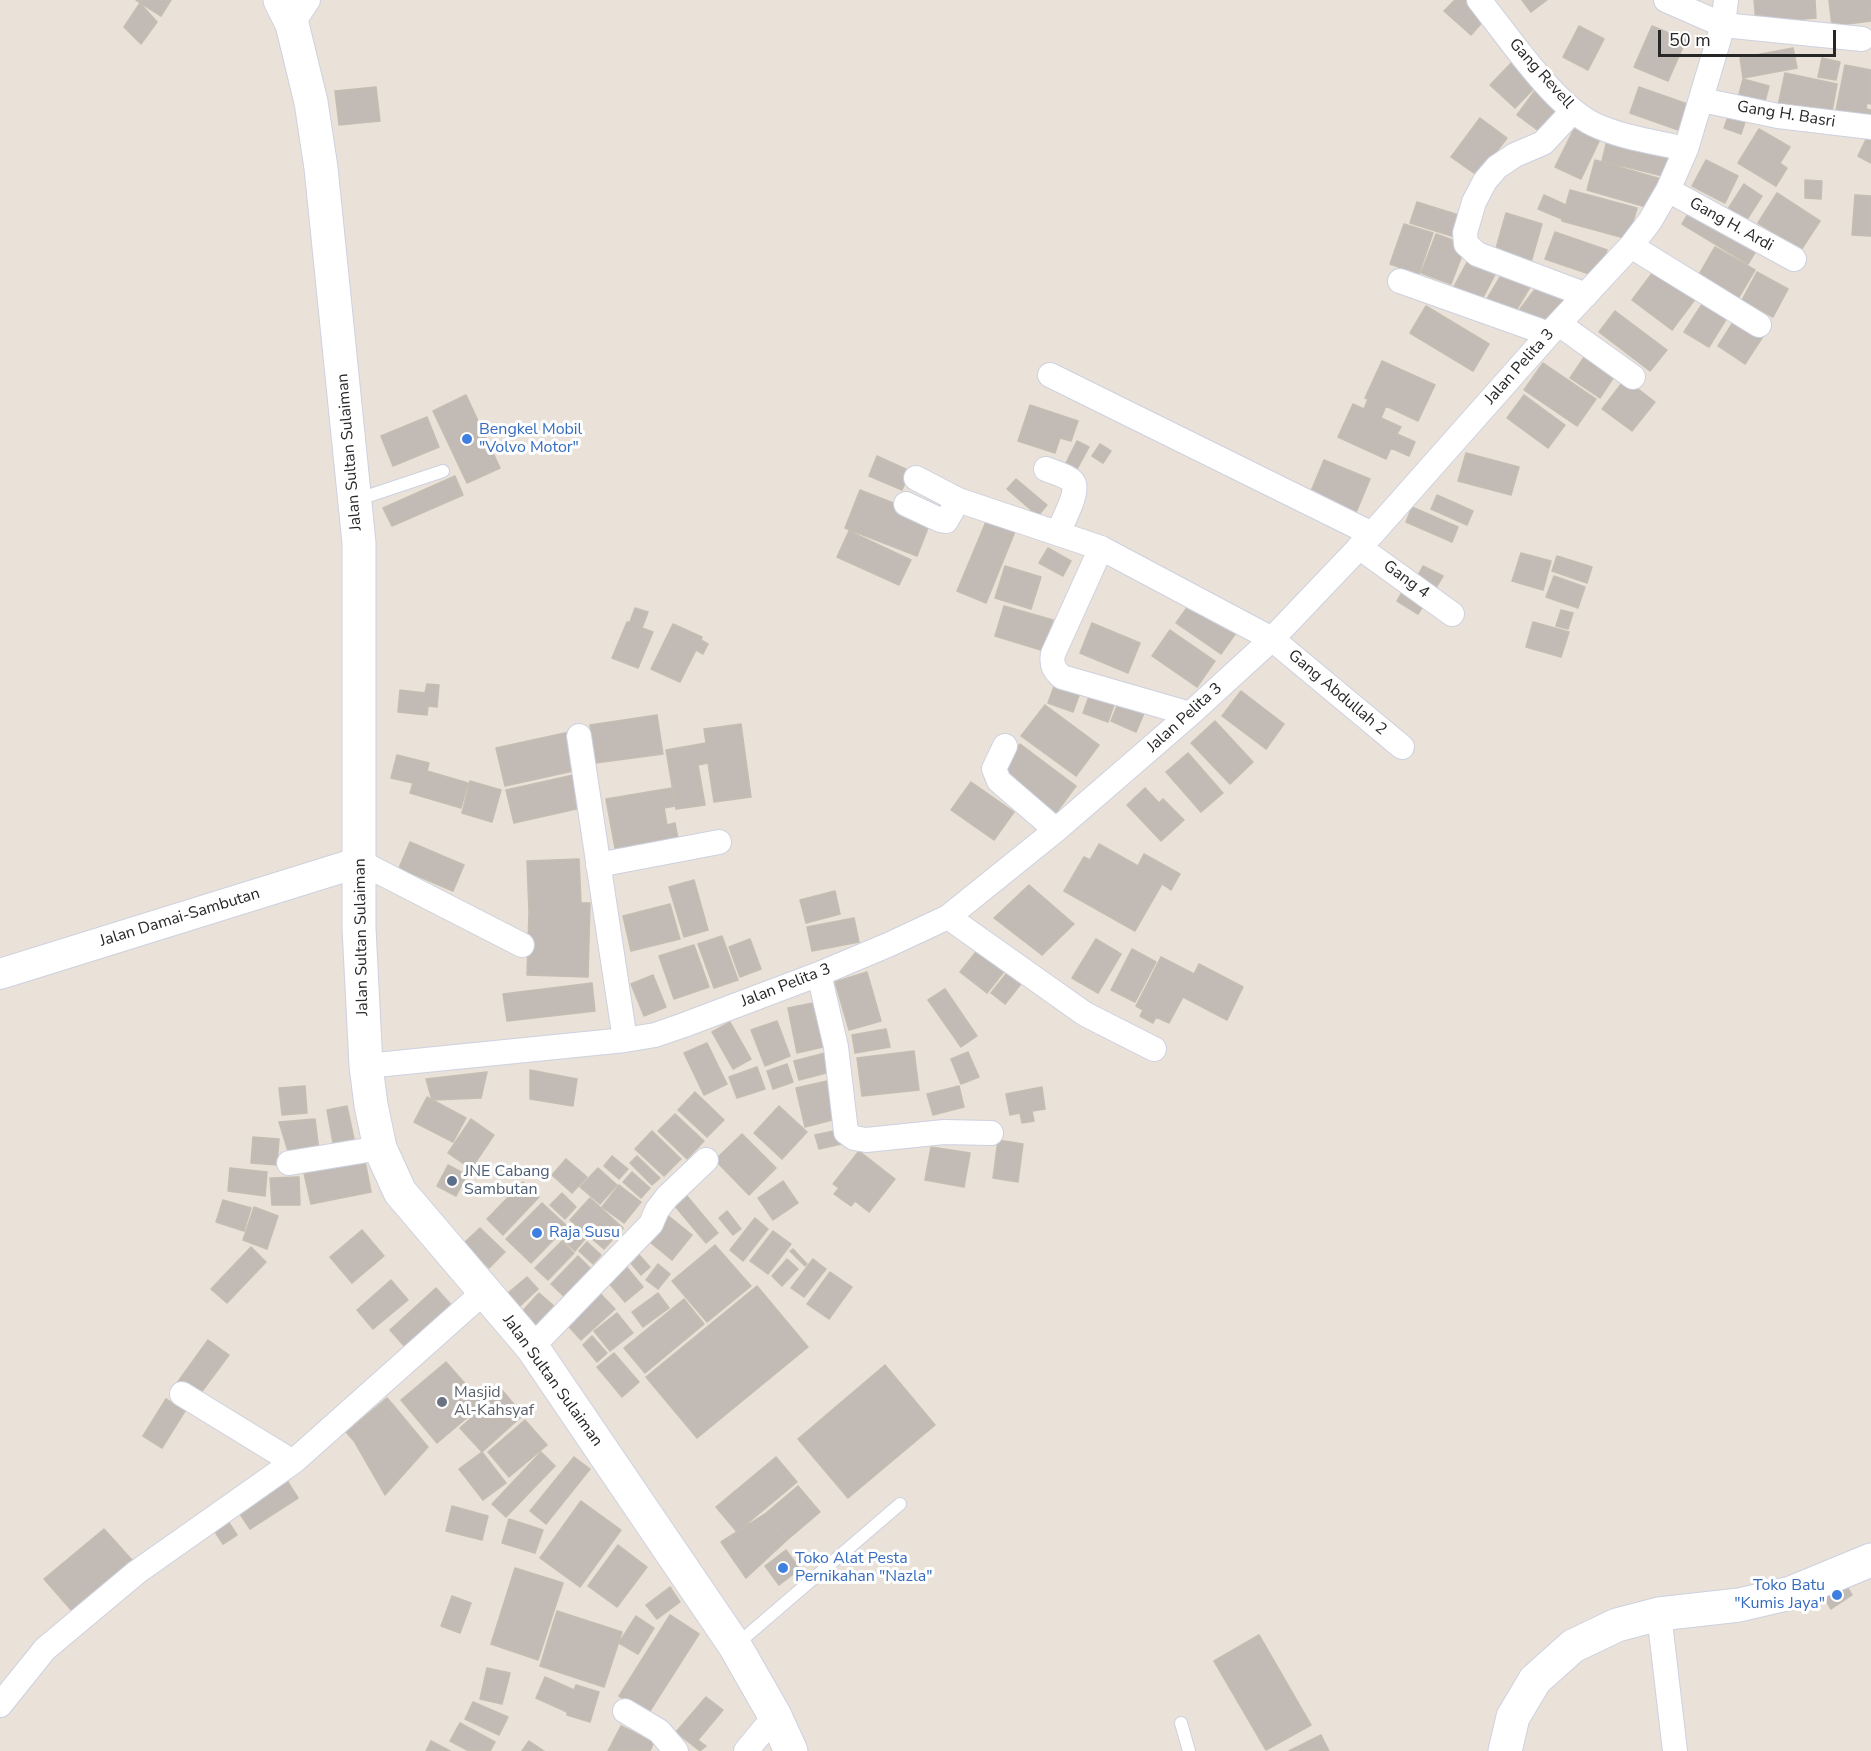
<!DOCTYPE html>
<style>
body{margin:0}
#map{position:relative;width:1871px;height:1751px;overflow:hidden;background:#eae1d8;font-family:"Nunito Sans",sans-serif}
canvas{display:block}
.scale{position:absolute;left:1658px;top:30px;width:178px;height:27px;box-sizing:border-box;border:3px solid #272727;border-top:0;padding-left:8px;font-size:18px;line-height:21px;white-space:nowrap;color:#272727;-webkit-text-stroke:4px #fff;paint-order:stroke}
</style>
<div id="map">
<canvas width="1871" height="1751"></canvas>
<div class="scale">50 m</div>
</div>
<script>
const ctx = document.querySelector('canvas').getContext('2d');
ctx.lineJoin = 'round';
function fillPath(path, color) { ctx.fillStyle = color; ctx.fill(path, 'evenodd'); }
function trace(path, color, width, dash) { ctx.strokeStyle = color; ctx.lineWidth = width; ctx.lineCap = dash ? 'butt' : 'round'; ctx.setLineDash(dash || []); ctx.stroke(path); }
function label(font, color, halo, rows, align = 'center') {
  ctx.font = font + ' "Nunito Sans",sans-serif'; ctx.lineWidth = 6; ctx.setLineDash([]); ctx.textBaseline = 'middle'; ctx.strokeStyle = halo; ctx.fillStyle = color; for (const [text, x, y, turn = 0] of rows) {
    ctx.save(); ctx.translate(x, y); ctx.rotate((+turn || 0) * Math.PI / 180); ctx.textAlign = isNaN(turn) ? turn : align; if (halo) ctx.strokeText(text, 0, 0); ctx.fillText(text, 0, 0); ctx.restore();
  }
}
const building = new Path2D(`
 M136,0H171L161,16Z
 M1455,0H1466L1486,18L1471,35L1444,11Z
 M1522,0H1547L1531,12Z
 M1754,0H1815L1816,18L1756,23Z
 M1829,0H1871V21L1832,26Z
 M140,3L157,22L141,44L124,27Z
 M1579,26L1604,39L1588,70L1563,57Z
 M1652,26L1686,40L1668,81L1634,67Z
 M1793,48L1797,68L1743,78L1740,58Z
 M1517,57L1542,80L1515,108L1490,85Z
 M1822,58L1840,62L1836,80L1818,77Z
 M1845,65L1871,70V104L1867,103L1866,109L1871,110V116H1835Z
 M1785,73L1837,84L1831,117L1778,106Z
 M1743,79L1769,86L1764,105L1738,98Z
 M376,87L380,121L339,125L335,91Z
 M1639,87L1693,106L1684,132L1630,113Z
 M1537,88L1566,110L1547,137L1517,115Z
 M1730,111L1747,116L1741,134L1724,128Z
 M1480,118L1507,138L1478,176L1451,157Z
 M1579,119L1604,131L1581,179L1555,167Z
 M1759,129L1790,147L1780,163L1787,168L1776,186L1738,163Z
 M1609,132L1674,148L1667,177L1602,161Z
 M1869,133L1871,134V163L1858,156Z
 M1595,160L1661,179L1653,209L1587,190Z
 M1706,160L1738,176L1725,203L1692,186Z
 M1805,180L1822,181L1821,199L1805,198Z
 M1744,184L1762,196L1746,221L1728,209Z
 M1570,190L1637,208L1628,239L1562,221V219L1538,209L1544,195L1566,205Z
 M1777,193L1820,221L1801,250L1758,223Z
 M1855,195L1871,196V236L1852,235Z
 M1417,202L1465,217L1458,238L1410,223Z
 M1693,206L1759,246L1748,264L1682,224Z
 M1506,213L1542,224L1531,262L1495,252Z
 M1404,224L1433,233L1419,274L1390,264Z
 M1555,232L1607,250L1598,277L1545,259Z
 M1436,234L1466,245L1451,284L1421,273Z
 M1715,247L1755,270L1736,302L1697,278Z
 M1472,253L1499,267L1478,307L1451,292Z
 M1506,267L1533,282L1511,319L1484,304Z
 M1656,268L1696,298L1672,330L1632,300Z
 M1757,272L1788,289L1773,317L1742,300Z
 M1542,280L1566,298L1542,331L1517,313Z
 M1706,298L1730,313L1709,347L1684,332Z
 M1426,306L1489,344L1473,371L1410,333Z
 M1615,311L1667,350L1650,371L1599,332Z
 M1737,316L1764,335L1745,364L1718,346Z
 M1589,350L1619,369L1600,398L1570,378Z
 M1382,361L1435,385L1418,421L1386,406L1381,418L1401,427L1397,434L1415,442L1409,456L1391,448L1386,459L1338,437L1353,404L1364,409L1368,399L1365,398Z
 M1543,363L1596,399L1577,426L1524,390Z
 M1625,379L1655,402L1632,431L1602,409Z
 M466,395L500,468L467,483L433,411Z
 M1524,395L1565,425L1548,448L1507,418Z
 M1030,405L1078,421L1071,441L1060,438L1055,453L1018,441Z
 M427,417L439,447L393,466L381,436Z
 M1077,441L1089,447L1076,471L1065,465Z
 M1100,444L1111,451L1103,463L1092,456Z
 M1466,453L1519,467L1511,495L1458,481Z
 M877,456L910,471L902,490L869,476Z
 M1324,460L1370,479L1355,515L1309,496Z
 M455,476L463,495L392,526L383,508Z
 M1016,479L1047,505L1038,516L1007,489Z
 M860,490L932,518L917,556L845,528Z
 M1437,495L1473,511L1467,525L1431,509Z
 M1412,507L1458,527L1452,542L1406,522Z
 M988,517L1016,529L986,603L957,591Z
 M849,531L911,560L899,585L837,557Z
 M1048,548L1071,561L1063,576L1039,563Z
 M1521,553L1551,561L1543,590L1512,581Z
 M1557,556L1592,567L1587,583L1552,571Z
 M1005,566L1041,577L1031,609L995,598Z
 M1423,566L1443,576L1434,591L1415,581Z
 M1554,576L1585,587L1578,608L1546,597Z
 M1406,585L1428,598L1418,614L1397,601Z
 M1191,602L1236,633L1221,654L1176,623Z
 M1004,606L1053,620L1044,651L995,636Z
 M635,608L648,612L642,628L653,632L638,668L612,658L627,622H630Z
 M1561,610L1573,613L1568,629L1556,626Z
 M1533,622L1569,632L1561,657L1526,647Z
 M1092,623L1140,643L1128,673L1080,653Z
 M673,624L702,637L701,640L708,644L703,654L696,650L680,682L651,669Z
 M1170,630L1215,661L1197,687L1152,656Z
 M1056,681L1081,690L1073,712L1048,703Z
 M427,684L439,685L437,707L428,706L427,715L398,712L400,690L425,693Z
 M1091,691L1116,699L1108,722L1083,713Z
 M1241,691L1284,724L1266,749L1222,716Z
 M1119,701L1145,711L1136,732L1111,721Z
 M1045,705L1099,745L1076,776L1021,736Z
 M657,715L663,754L595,763L590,725Z
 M1215,721L1253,762L1230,784L1191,743Z
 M741,724L751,797L714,802L708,763L698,765L705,805L676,809L666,750L706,743L704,729Z
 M574,731L582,769L505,786L496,748Z
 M1020,744L1076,786L1056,813L999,771Z
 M1188,753L1223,793L1201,812L1166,772Z
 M397,755L429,763L427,771L468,783L461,808L410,793L413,783L391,778Z
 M578,774L585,807L514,823L506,790Z
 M470,781L501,790L492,822L462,813Z
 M971,782L1014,812L994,840L951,810Z
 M672,788L675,806L664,808L667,825L675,823L678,839L615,848L606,799Z
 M1145,788L1159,803L1163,799L1184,820L1161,841L1127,805Z
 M410,842L464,865L453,891L399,868Z
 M1099,844L1138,866L1144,854L1180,874L1171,890L1162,884L1135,931L1064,891L1084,857L1090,860Z
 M579,859L581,903H590L588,977L527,975L529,912L527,861Z
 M694,880L708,930L684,937L669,887Z
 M1029,885L1074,924L1042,955L994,918Z
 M835,891L840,914L806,923L800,900Z
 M670,904L680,939L631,951L623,916Z
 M854,918L859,942L812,951L807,927Z
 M722,936L738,980L714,988L698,944Z
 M750,939L761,969L740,977L729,947Z
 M1096,939L1121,954L1098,993L1072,978Z
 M983,943L1010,964L987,993L960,972Z
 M694,945L709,987L674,999L659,956Z
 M1132,949L1156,962L1135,1002L1111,990Z
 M1161,957L1194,974L1199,964L1243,987L1227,1020L1183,997L1169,1023L1156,1017L1153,1023L1140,1016L1143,1010L1136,1006Z
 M1014,964L1028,975L1005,1004L991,993Z
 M867,972L881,1021L849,1030L835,982Z
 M653,975L666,1007L644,1016L631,984Z
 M592,983L595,1011L507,1021L503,994Z
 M945,989L977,1036L961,1047L928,1000Z
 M818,1002L827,1046L797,1053L788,1008Z
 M777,1021L790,1056L765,1066L751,1030Z
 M730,1022L751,1059L733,1069L712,1032Z
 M886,1029L890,1047L855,1053L852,1035Z
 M707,1043L727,1084L704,1095L684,1053Z
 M914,1051L919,1090L862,1096L857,1058Z
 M829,1052L834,1071L799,1080L794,1061Z
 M968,1052L979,1077L961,1084L951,1059Z
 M787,1064L793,1082L773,1089L767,1071Z
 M757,1067L765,1089L737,1098L729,1077Z
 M530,1070L577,1079L573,1106L530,1099Z
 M487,1072L481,1098L432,1100L426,1079Z
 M827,1081L836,1119L805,1127L796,1088Z
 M305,1086L307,1113L282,1115L279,1088Z
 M959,1086L964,1107L933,1115L927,1094Z
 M1042,1087L1045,1109L1032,1111L1034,1121L1022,1123L1020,1113L1010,1115L1006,1094Z
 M695,1092L724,1120L707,1137L678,1110Z
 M427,1097L466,1118L453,1142L414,1122Z
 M347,1106L354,1139L333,1143L327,1110Z
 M779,1106L807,1132L782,1159L754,1133Z
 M675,1114L704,1141L687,1159L658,1131Z
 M315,1119L319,1151H288L279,1122Z
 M471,1119L494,1135L471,1169L448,1153Z
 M838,1130L841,1144L819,1149L815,1135Z
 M652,1131L681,1159L664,1176L635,1149Z
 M742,1134L776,1168L749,1195L715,1160Z
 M253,1137L279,1139L277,1165L251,1163Z
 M998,1140L1023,1144L1018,1182L993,1178Z
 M931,1147L970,1153L964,1187L925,1180Z
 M859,1151L895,1179L869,1212L855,1201L851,1206L834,1194L839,1188L833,1184Z
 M612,1156L628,1169L619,1179L604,1166Z
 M637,1156L660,1178L652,1185L630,1163Z
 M566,1159L587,1177L572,1193L552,1175Z
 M365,1161L371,1192L311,1204L304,1173Z
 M448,1165L467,1175L456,1196L437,1186Z
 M230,1168L267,1172L265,1196L228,1191Z
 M598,1168L617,1185L600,1204L580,1187Z
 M632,1172L650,1188L641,1198L623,1182Z
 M299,1177L300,1205H272L270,1178Z
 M783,1181L798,1203L773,1220L758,1198Z
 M523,1182L539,1197L503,1235L487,1219Z
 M619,1185L641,1202L624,1223L602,1207Z
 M681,1189L718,1233L706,1243L669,1199Z
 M562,1193L576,1207L565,1219L550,1205Z
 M590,1198L623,1228L604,1249L570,1220Z
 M223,1200L251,1208L244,1231L216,1222Z
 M542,1203L567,1226L531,1263L506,1239Z
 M254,1207L278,1216L267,1249L243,1240Z
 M727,1211L741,1229L733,1235L719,1218Z
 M666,1214L692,1235L672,1260L645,1238Z
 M755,1218L768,1229L743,1261L730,1250Z
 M570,1226L585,1239L575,1251L560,1237Z
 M480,1228L505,1252L489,1268L464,1243Z
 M362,1230L384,1256L352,1283L330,1257Z
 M773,1231L791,1244L768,1274L750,1261Z
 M562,1241L574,1253L548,1280L535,1268Z
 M587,1242L601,1255L593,1264L579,1251Z
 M715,1245L751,1286L707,1322L672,1281Z
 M251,1247L266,1262L227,1303L211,1289Z
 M632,1247L650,1267L641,1275L624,1255Z
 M793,1249L807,1264L805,1266L790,1251Z
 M578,1256L597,1275L570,1302L551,1284Z
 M787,1259L798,1269L782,1286L772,1276Z
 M813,1259L826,1269L804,1297L791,1288Z
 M658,1264L670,1274L658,1289L646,1280Z
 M625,1265L643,1287L625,1302L607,1281Z
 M830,1272L852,1287L829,1319L807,1304Z
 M527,1277L538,1289L520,1306L508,1293Z
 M391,1280L408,1300L373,1329L357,1310Z
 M757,1286L808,1347L697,1438L646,1377Z
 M594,1287L615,1309L581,1340L561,1318Z
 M436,1288L453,1307L406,1348L390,1330Z
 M539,1293L555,1307L536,1329L519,1315Z
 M658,1293L669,1308L643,1327L632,1312Z
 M684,1299L704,1324L645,1373L624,1348Z
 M617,1313L633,1333L610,1351L594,1331Z
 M592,1336L607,1353L597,1362L583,1345Z
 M208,1340L229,1355L197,1398L177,1383Z
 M614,1353L639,1382L622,1397L597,1367Z
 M446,1362L483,1404L437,1443L401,1400Z
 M885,1365L935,1425L848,1498L798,1439Z
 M502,1390L523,1415L482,1452L460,1428Z
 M387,1398L394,1406L354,1441L346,1432Z
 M166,1399L185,1411L162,1448L143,1436Z
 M394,1406L428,1447L385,1495L354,1441Z
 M525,1420L547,1445L509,1477L488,1452Z
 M482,1452L506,1483L483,1500L459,1469Z
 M541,1452L555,1466L506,1517L492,1504Z
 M574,1457L590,1469L546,1524L530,1511Z
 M776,1457L797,1482L737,1532L716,1507Z
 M286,1479L298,1498L250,1529L238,1511Z
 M798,1486L820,1512L787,1540L765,1514Z
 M581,1501L621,1530L580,1587L540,1558Z
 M452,1506L488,1516L482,1540L446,1531Z
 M765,1514L787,1540L746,1578L721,1542Z
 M226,1518L237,1535L223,1544L212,1527Z
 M509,1519L543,1530L535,1553L502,1543Z
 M104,1529L132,1560L72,1611L44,1579Z
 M618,1545L647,1567L617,1607L588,1586Z
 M786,1550L800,1569L779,1585L765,1566Z
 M515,1568L563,1583L538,1660L491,1644Z
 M1843,1580L1852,1595L1831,1609L1822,1594Z
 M670,1587L680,1602L657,1619L646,1605Z
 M452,1596L471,1603L460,1633L441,1626Z
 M557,1611L622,1632L604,1687L540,1666Z
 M670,1615L699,1634L648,1714L619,1696Z
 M636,1616L654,1628L638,1654L619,1643Z
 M1259,1635L1311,1725L1266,1750L1214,1661Z
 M487,1668L510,1673L502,1704L480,1699Z
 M545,1677L574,1690L576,1685L599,1692L590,1722L567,1715V1712L536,1698Z
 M706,1697L723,1710L698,1740L706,1746L700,1751L676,1732Z
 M473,1702L508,1717L499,1735L465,1719Z
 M460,1723L495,1742L490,1751H469L450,1741Z
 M621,1726L654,1742L650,1751H608Z
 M1321,1735L1329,1751H1289Z
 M431,1741L450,1751H426Z
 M529,1741L544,1751H522Z`);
fillPath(building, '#c2bbb5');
trace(building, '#c4bdb2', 1.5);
const service = new Path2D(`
 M356,500L443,471
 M736,1645L900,1504
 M1181,1723L1189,1751`);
const minor = new Path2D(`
 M1479,0C1507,35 1554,105 1593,124C1622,138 1656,142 1686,149
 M1666,0L1723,25L1862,39
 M292,24L308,0
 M1702,100L1778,116L1871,127
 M1573,111L1543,143L1515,155L1497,167L1485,181L1474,202L1465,233L1466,244L1477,254L1586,295
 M1668,190L1794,259
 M1631,246L1759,325
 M1400,281L1549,334
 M1559,324L1633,377
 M1050,375L1372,534
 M1046,469C1053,472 1068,476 1073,482C1080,491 1062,522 1058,533
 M916,478L958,500L1101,548L1272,639L1402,747
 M906,504L940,520L946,521L958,500
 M1359,547L1452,614
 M1101,548L1053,654C1051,665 1054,670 1062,677L1190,714
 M579,736L625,1040
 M1005,746L994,769L999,781L1056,830
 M360,862L522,945
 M598,865L719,842
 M948,917L1085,1014L1154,1049
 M819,974L836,1047L846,1132L854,1138L866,1140L944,1132L991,1133
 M366,1066L625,1040L655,1035L684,1025L819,974L888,945L948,917L1056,830L1190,714L1272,639L1372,534L1549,334L1631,246L1650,221L1668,190L1686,149L1723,25L1726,0
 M289,1163L380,1148
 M532,1347L651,1224L657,1210L667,1197L706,1160
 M182,1394L293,1462
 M1659,1614L1675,1751
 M0,1705L45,1649L137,1572L293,1462L485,1291
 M625,1711L659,1731L676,1751
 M746,1751L775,1716`);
const tertiary = new Path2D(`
 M0,974L360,862`);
const secondary = new Path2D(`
 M280,0L292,24L311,102L321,168L359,543V928L366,1066L371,1105L380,1148L400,1192L532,1347L735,1646L775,1716L791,1751
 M1505,1751L1513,1717L1535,1680L1573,1646L1617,1625L1659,1614L1739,1605L1791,1593L1871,1560`);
trace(service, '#cdd1e0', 14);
trace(minor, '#cdd1e0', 26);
trace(tertiary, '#cdd1e0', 32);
trace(secondary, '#cdd1e0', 35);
trace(service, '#fff', 12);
trace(minor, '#fff', 24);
trace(tertiary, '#fff', 30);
trace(secondary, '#fff', 33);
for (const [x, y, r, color] of [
 [467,439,6,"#3f7fe0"],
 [452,1181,6,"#5c6f8a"],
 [537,1233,6,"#3f7fe0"],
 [442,1402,6,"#6b7280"],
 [783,1568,6,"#3f7fe0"],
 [1837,1595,6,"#3f7fe0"]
]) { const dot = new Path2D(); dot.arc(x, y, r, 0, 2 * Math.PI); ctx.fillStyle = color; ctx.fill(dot); trace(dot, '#fff', 2); }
label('16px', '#272727', '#fff', [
 ["Gang Revell",1541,74,48],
 ["Gang H. Basri",1786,115,9],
 ["Gang H. Ardi",1731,225,29],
 ["Jalan Pelita 3",1520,367,-48],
 ["Jalan Sultan Sulaiman",350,452,-95],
 ["Gang 4",1406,580,36],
 ["Gang Abdullah 2",1337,693,40],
 ["Jalan Pelita 3",1185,718,-42],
 ["Jalan Damai-Sambutan",180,918,-17],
 ["Jalan Sultan Sulaiman",362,937,-91],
 ["Jalan Pelita 3",786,986,-21],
 ["Jalan Sultan Sulaiman",552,1381,54]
]);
label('16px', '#366cbe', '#fff', [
 ["Bengkel Mobil",479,430],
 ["\"Volvo Motor\"",479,448],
 ["Raja Susu",549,1233],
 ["Toko Alat Pesta",795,1559],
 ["Pernikahan \"Nazla\"",795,1577],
 ["Toko Batu",1825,1586,"right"],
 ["\"Kumis Jaya\"",1825,1604,"right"]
], 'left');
label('16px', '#4e5e75', '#fff', [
 ["JNE Cabang",464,1172],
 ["Sambutan",464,1190]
], 'left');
label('16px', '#5b616d', '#fff', [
 ["Masjid",454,1393],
 ["Al-Kahsyaf",454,1411]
], 'left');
</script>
